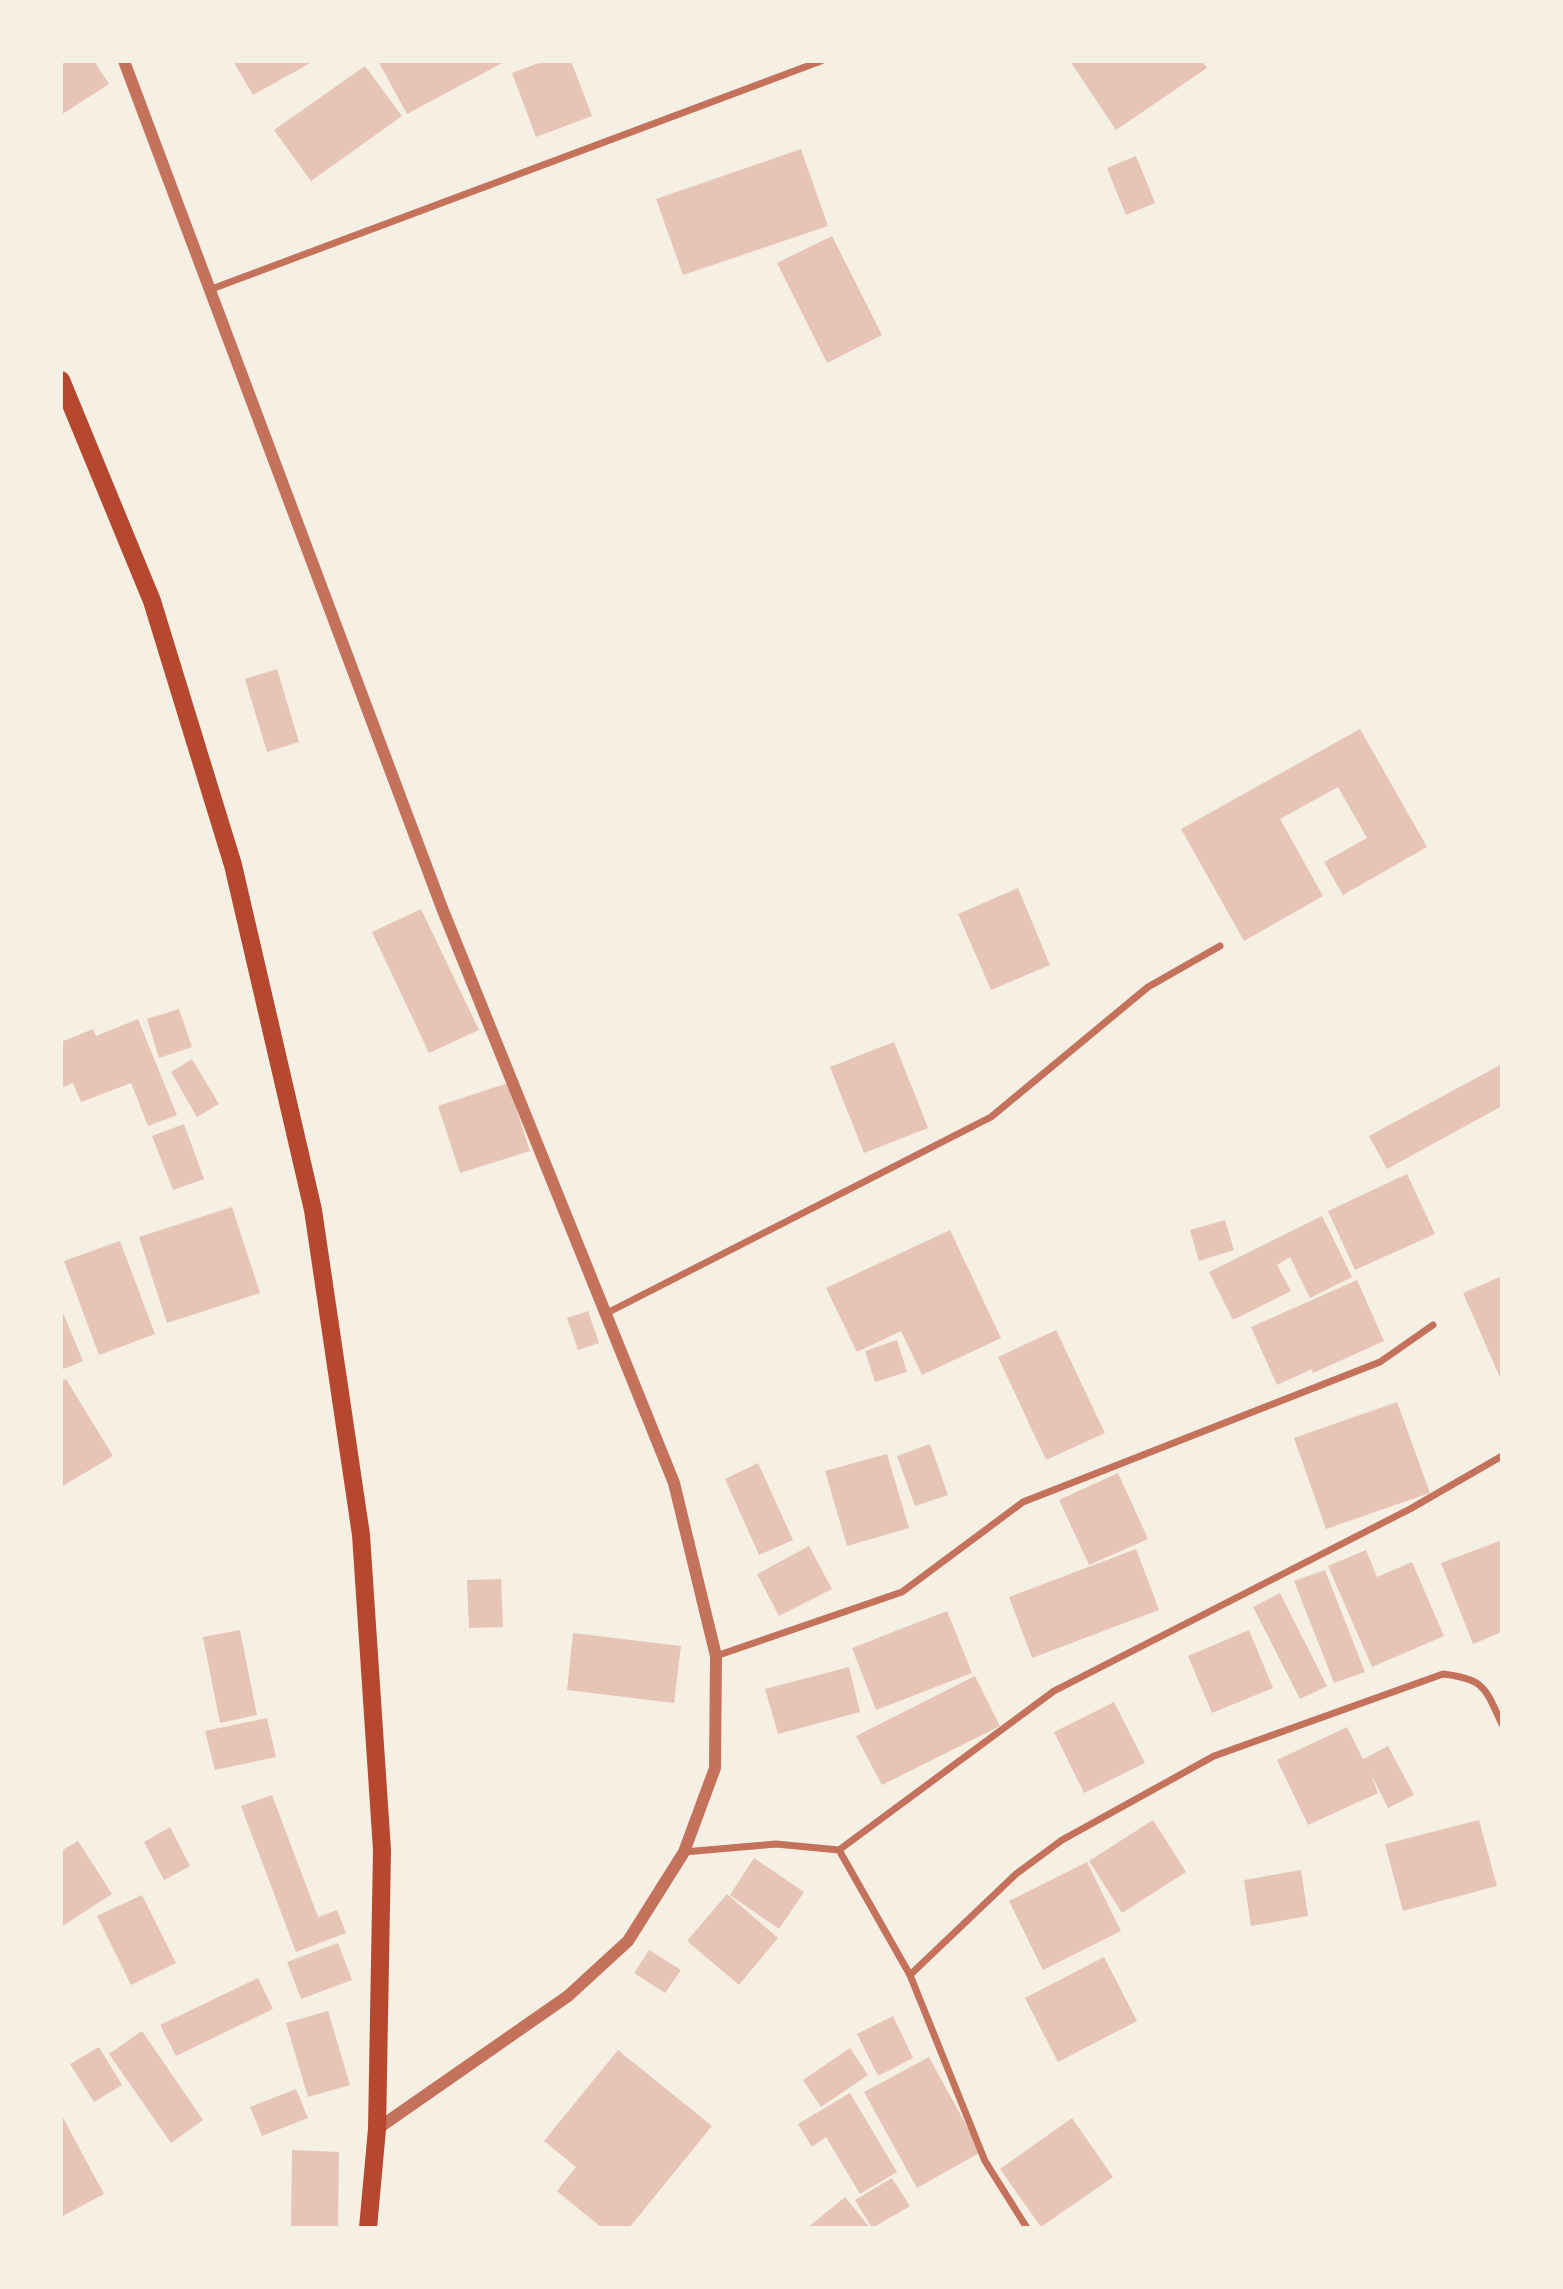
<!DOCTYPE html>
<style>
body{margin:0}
#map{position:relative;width:1563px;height:2289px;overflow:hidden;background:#f6efe4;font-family:Helvetica,sans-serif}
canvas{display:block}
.frame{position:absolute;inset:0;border:63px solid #f6efe4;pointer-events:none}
</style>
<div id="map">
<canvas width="1563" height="2289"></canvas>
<div class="frame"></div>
</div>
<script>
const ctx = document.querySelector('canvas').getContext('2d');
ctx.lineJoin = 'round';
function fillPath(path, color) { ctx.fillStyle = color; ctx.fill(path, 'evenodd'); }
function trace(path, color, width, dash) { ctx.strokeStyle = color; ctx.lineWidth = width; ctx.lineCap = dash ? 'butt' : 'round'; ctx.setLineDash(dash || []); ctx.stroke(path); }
fillPath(new Path2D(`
 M61,61H94L109,84L61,115Z
 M233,61H314L253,95Z
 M378,61H506L407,114Z
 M544,61H571L592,116L536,137L512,73Z
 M1070,61H1202L1207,68L1116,130Z
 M365,66L402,116L311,181L274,130Z
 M801,149L828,226L683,275L656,199Z
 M1136,156L1155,203L1126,215L1107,168Z
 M832,236L882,335L827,363L777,263Z
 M277,669L299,742L267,752L245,679Z
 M1360,729L1427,847L1343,895L1324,862L1367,838L1338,787L1280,819L1323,896L1244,941L1181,829Z
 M1018,888L1050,965L991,990L958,914Z
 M421,909L479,1030L429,1053L372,932Z
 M179,1009L192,1047L159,1058L147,1019Z
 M138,1019L177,1115L148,1126L131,1083L81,1102L73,1083L61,1088V1042L93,1029L96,1036Z
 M894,1042L928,1128L864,1153L830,1067Z
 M192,1059L219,1104L197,1117L171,1072Z
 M1502,1064V1106L1387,1169L1369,1136Z
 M508,1083L530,1151L460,1173L438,1106Z
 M184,1124L204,1179L173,1190L152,1136Z
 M1407,1174L1435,1234L1355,1270L1328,1211Z
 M232,1207L260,1293L167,1323L139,1237Z
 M1322,1216L1352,1277L1310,1298L1290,1257L1277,1265L1291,1291L1233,1320L1209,1272Z
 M1225,1220L1234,1250L1199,1261L1190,1230Z
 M950,1230L1001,1338L922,1375L901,1331L857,1352L826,1288Z
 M120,1241L155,1334L99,1355L64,1261Z
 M1502,1276V1382L1463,1293Z
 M1357,1280L1384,1341L1313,1373L1312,1369L1277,1385L1251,1327Z
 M61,1308L83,1361L61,1370Z
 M588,1311L599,1343L578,1350L567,1318Z
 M1056,1330L1105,1433L1046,1460L998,1357Z
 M897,1340L907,1372L875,1382L865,1351Z
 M66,1379L113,1456L61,1487V1382Z
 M1397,1402L1430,1493L1326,1529L1294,1438Z
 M930,1444L948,1495L915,1506L897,1456Z
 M887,1454L909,1528L847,1546L825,1471Z
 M758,1463L793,1540L759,1555L725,1479Z
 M1118,1473L1148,1539L1089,1565L1059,1500Z
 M1502,1540V1632L1473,1644L1441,1563Z
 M809,1546L832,1589L779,1616L757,1574Z
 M1136,1549L1159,1610L1032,1658L1009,1597Z
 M1366,1550L1377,1577L1412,1562L1444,1636L1372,1667L1328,1566Z
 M1325,1570L1365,1672L1334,1683L1294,1581Z
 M501,1579L503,1627L469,1628L467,1580Z
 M1280,1593L1327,1686L1300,1699L1253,1607Z
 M947,1611L972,1673L876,1710L852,1648Z
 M240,1630L257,1715L220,1723L203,1637Z
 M1249,1630L1273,1688L1212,1713L1188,1656Z
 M573,1633L681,1646L674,1703L567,1690Z
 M849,1667L860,1712L778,1734L765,1689Z
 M975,1676L1000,1726L882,1785L856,1736Z
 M1114,1702L1145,1763L1084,1793L1054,1732Z
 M267,1718L276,1757L215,1770L205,1731Z
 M1347,1727L1363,1759L1388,1746L1414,1795L1388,1808L1370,1772L1378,1793L1308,1825L1277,1760Z
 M272,1795L318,1917L337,1910L346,1933L296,1952L241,1806Z
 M1153,1820L1186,1872L1122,1913L1089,1861Z
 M1479,1820L1497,1886L1403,1911L1385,1844Z
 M170,1827L190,1866L164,1880L144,1842Z
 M78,1841L112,1894L61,1927V1851Z
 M754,1858L804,1892L779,1929L730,1895Z
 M1087,1862L1121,1931L1043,1970L1009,1901Z
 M1301,1870L1308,1916L1251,1926L1244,1880Z
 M727,1894L778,1938L739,1985L687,1941Z
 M142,1895L176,1963L131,1985L97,1916Z
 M338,1943L352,1980L301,1999L287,1962Z
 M649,1950L681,1970L665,1993L634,1973Z
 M1104,1957L1137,2021L1058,2062L1025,1998Z
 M258,1978L273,2009L176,2056L160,2025Z
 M328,2011L350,2085L308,2097L286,2023Z
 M893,2016L913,2058L878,2076L857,2034Z
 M142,2031L203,2120L171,2143L109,2054Z
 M99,2047L122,2085L94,2102L70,2064Z
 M850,2048L868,2075L821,2107L803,2080Z
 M618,2050L712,2126L629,2228H602L557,2191L576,2167L544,2141Z
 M929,2057L981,2152L917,2188L864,2092Z
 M296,2089L308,2118L262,2136L250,2107Z
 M850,2093L897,2172L860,2194L826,2137L812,2147L798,2124Z
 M61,2114L104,2194L61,2217Z
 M1072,2118L1113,2177L1041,2227L1000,2169Z
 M292,2150L339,2152L338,2228H291Z
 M892,2178L910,2206L872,2228L855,2200Z
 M845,2197L870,2228H807Z`), '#e6c5b7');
trace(new Path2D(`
 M209,290L821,61
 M605,1314L991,1117L1148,987L1220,946
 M716,1656L902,1592L1023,1502L1380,1362L1433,1325
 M839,1850L910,1975L985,2161L1027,2228
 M684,1852L776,1844L839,1850L1054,1691L1410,1509L1502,1456
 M910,1975L1016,1874L1062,1840L1214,1756L1443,1674C1485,1679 1485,1688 1502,1724`), '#c5725c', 7);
trace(new Path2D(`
 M124,61L442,908L674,1483L716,1656L715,1768L684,1852L628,1941L568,1996L377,2129`), '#c5725c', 12);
trace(new Path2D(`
 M61,380L152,601L233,865L313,1210L361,1535L382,1850L377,2129L368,2228`), '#b5482f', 18);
</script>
